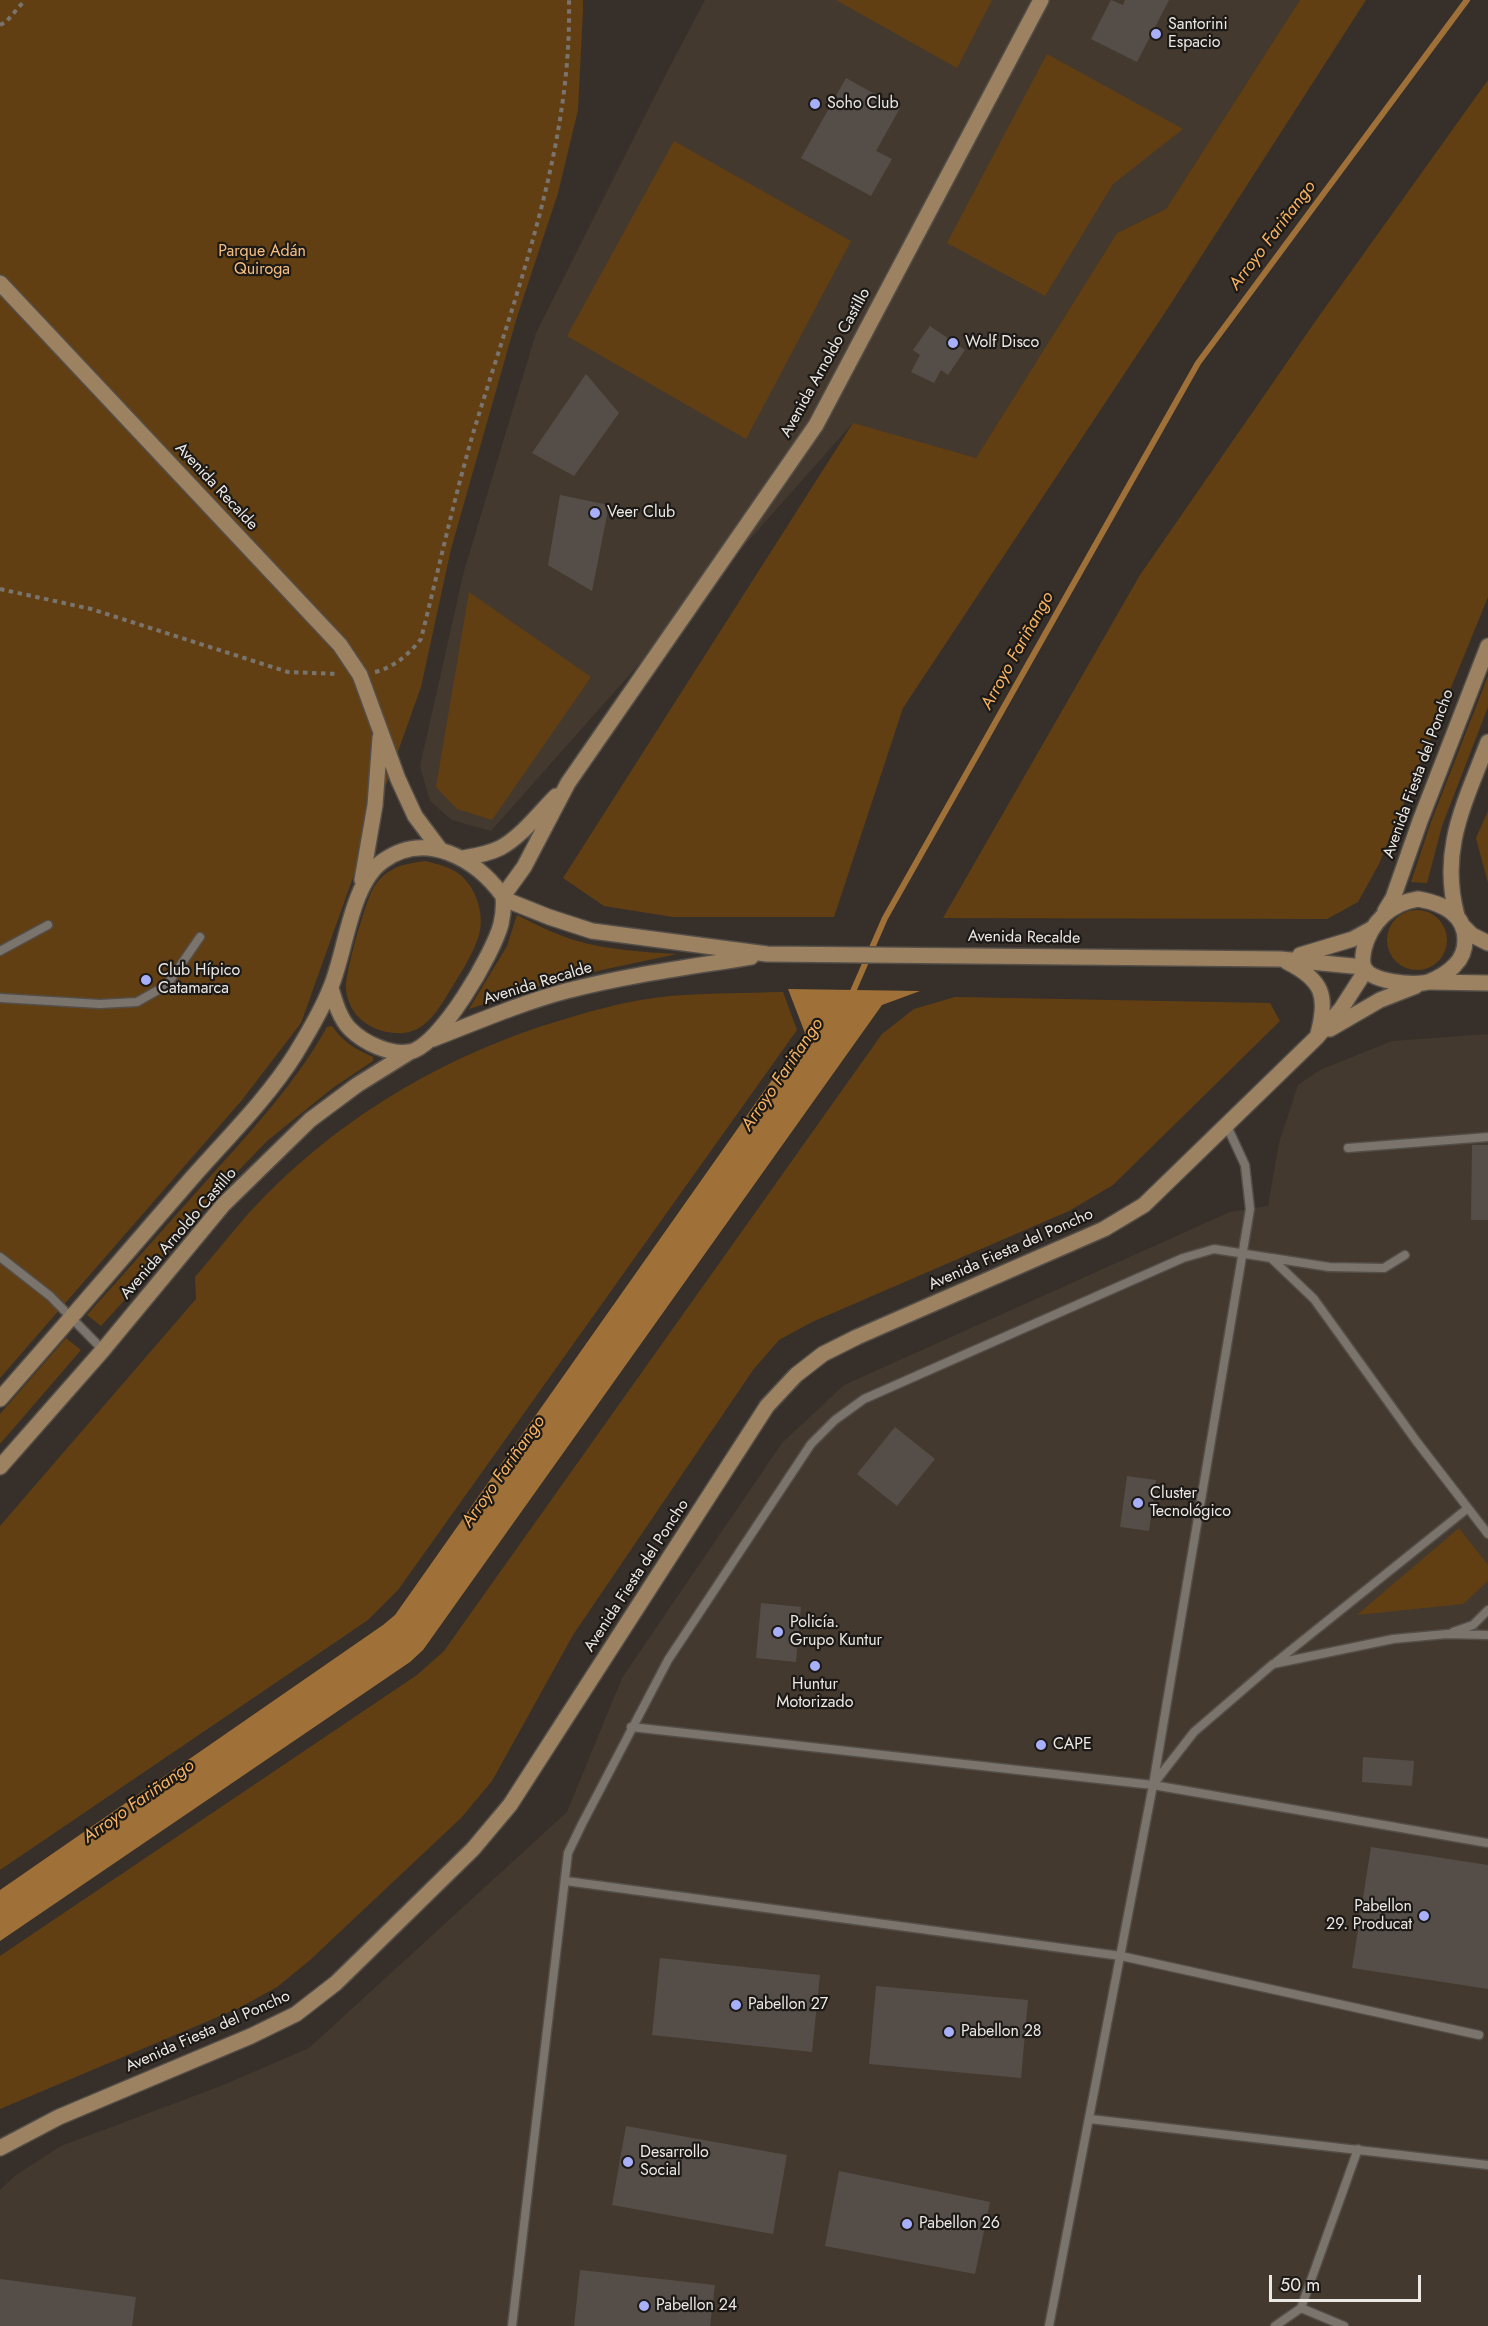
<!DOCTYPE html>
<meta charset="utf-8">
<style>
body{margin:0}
#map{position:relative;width:1488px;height:2326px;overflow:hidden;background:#37302a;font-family:Jost,sans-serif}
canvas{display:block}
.scale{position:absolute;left:1269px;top:2275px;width:152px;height:27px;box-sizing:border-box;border:3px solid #ece8e4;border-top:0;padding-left:8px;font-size:18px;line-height:21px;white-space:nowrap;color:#ece8e4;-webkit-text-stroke:4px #1c1916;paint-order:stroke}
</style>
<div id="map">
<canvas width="1488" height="2326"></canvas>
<div class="scale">50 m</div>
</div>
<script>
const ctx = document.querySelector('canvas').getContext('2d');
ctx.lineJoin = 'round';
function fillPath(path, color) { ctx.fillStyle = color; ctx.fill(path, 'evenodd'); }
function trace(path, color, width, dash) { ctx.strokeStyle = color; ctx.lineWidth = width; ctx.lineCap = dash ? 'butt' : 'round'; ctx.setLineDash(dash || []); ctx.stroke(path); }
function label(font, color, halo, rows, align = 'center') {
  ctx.font = font + ' Jost,sans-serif'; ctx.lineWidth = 4.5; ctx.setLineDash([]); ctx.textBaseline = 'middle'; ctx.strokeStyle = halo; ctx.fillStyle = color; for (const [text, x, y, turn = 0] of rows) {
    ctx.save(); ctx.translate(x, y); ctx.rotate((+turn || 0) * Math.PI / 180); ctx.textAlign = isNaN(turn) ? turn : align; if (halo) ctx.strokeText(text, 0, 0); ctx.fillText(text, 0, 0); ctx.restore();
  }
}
fillPath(new Path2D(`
 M705,0H1300L1166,209L1117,233L976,458L852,424L491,831L452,820L430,801L420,766L464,571L536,333L665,76Z
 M1488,1034V2326H0V2190L16,2175L61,2146L221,2086L309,2048L567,1812L622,1678L782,1443L844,1385L1230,1212L1268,1206L1279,1143L1298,1085L1320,1070L1392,1041Z`), '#44392e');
fillPath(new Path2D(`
 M0,0H583V10L578,110L558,193L517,317L451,549L421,687L301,1023L242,1100L0,1378Z
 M836,0H992L957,68Z
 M1300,0H1366L1168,308L903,708L834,917H673L604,906L563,878L853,423L976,458L1117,233L1166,209Z
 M1047,54L1183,129L1113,184L1045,296L947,243Z
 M1488,80V597L1379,864L1358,902L1327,919L943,918L1140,575L1317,319Z
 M674,141L851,241L746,439L567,336Z
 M469,592L591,677L492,820L457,809L436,787Z
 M1488,676V707L1442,826L1427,883L1411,882L1431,822Z
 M1488,811V883L1476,838Z
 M425,861C436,864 449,866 459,874C476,887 485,914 479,935C474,952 463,969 454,984C444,1000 434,1020 417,1029C398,1039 367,1030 355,1013C350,1006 346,996 346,988C345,973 366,899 374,887C377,882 384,874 390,871C400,864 413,863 425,861Z
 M1387 940a30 30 0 1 1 60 0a30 30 0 1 1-60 0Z
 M517,915C535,924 554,934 574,940C607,950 643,952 677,954L564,978L469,1009L507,946Z
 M783,992L797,1030L398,1590L368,1620L0,1870V1526L196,1299L195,1277C213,1256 230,1235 248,1214C327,1127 430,1063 542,1026C583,1013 627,1000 670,996C707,993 745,993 783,992Z
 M955,997L1270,1003L1280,1021L1113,1185L1069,1211L812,1322L779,1340L753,1370L573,1635L492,1781L461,1818L309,1961L277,1987L239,2008L0,2109V1956L417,1675L444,1651L882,1034L914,1009Z
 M332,1026C343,1042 355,1049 373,1057V1061L334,1087L267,1141L210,1200L183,1235L101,1326L87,1315C128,1269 168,1224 209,1178C252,1130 295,1084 327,1027Z
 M66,1338L81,1350L0,1444V1414Z
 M1459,1528L1488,1565V1581L1463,1604L1357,1615Z`), '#613f13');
fillPath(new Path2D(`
 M788,989L920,991L882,1005L423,1650L410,1662L0,1941V1890L383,1625L395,1615L805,1033Z`), '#9f7037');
trace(new Path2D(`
 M851,996L885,918L1198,363L1467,0`), '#9f7037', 6);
fillPath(new Path2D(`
 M1111,0L1123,5L1125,0H1169L1137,62L1091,39Z
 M846,78L900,108L876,151L892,159L871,196L801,158Z
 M930,326L965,350L948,375L941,370L934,383L911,372L920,355L913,350Z
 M586,374L619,413L574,476L532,453Z
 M560,495L609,505L592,591L548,565Z
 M1472,1145H1488V1220H1471Z
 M895,1427L935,1459L897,1506L857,1474Z
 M1127,1476L1156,1480L1149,1531L1120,1527Z
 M761,1603L801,1607L796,1662L756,1658Z
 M1363,1757L1414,1761L1412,1786L1362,1782Z
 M1371,1847L1488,1865V1989L1352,1968Z
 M660,1958L820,1975L812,2052L652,2035Z
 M876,1986L1028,2000L1021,2078L869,2064Z
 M626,2126L787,2155L773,2234L612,2205Z
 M839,2171L990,2202L975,2274L825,2246Z
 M580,2270L715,2285L710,2326H574Z
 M0,2279L136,2297L132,2326H0Z`), '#554e48');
const lane = new Path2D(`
 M0,951L48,925
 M0,998L100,1004L137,1002L167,985L200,937
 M1348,1148L1488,1137
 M0,1257L50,1296L103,1350
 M1272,1258L1329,1267L1384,1268L1405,1255
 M1453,1632L1473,1625L1488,1610
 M1276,1662L1468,1508
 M631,1727L1153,1785L1488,1843
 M1155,1782L1194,1732L1273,1664L1393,1639L1447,1634L1488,1635
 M566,1881L1121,1956L1479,2035
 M1090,2119L1488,2165
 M1301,2308L1344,2326
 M512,2326L568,1853L582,1824L668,1660L811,1444L835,1420L864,1399L1183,1258L1214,1249L1271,1258L1314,1299L1417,1442L1488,1534
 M1049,2326L1153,1785L1250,1209L1245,1165L1226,1124
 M1275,2326L1301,2308L1358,2149`);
const secondary = new Path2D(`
 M0,283L340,645L360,675L398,779L415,816L439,848
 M463,858C475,856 488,854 500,848C521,837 539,813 556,796
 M362,880L375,805L380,738
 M503,896L524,867L568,783L816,425L1041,0
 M504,899L549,917L592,931L767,954L1280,959L1363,967
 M1418,899C1441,903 1465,913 1465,940C1465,949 1462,958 1455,965C1449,972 1437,979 1428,982C1415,986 1369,982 1364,967C1362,963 1363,954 1364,949C1371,922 1391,903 1418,899Z
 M1385,911L1393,898L1420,821L1488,646
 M1457,916C1439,849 1465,803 1488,742
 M1463,926L1472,935L1488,943
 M1300,955L1353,939L1373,928
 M1287,962C1323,980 1328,996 1318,1034
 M1430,982L1488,983
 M1330,1029L1380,1000L1416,986
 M433,1039C477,1022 521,1003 566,991C627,975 690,967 751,957
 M0,1399C64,1326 128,1252 191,1179C226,1139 268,1098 296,1053C308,1033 321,1012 330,989C346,953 350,884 383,861C426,830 476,859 503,896C504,905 503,915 501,924C494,952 440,1047 409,1052C390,1055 364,1043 350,1029C340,1019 335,1002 331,988
 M0,1467L103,1350L223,1205L310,1120L357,1085L410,1052
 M0,2148L59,2117L251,2036L296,2014L336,1983L473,1849L510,1805L767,1406L796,1375L823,1354L857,1337L1104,1229L1144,1205L1317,1037L1341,1009L1366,970`);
trace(lane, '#544e49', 11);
trace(secondary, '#544e49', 18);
trace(new Path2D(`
 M0,25L6,22L25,0
 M0,589L91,609L288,672L338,674
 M375,672C395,667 409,654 421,639C438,572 453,503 472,437C515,294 572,151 569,0`), '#7a746f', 4, [4.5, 4.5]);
trace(lane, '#7b746d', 8);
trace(secondary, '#9d8261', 15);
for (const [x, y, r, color] of [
 [1156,34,6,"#a8b0fc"],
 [815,104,6,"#a8b0fc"],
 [953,343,6,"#a8b0fc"],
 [595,513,6,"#a8b0fc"],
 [146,980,6,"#a8b0fc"],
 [1138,1503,6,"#a8b0fc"],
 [778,1632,6,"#a8b0fc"],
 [815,1666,6,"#a8b0fc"],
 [1041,1745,6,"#a8b0fc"],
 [1424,1916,6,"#a8b0fc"],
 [736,2005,6,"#a8b0fc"],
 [949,2032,6,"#a8b0fc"],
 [628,2162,6,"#a8b0fc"],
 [907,2224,6,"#a8b0fc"],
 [644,2306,6,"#a8b0fc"]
]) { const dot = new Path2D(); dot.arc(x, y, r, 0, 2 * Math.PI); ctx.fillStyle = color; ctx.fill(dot); trace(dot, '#1c1916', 2); }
label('16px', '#ece8e4', '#1c1916', [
 ["Santorini",1168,25],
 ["Espacio",1168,43],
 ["Soho Club",827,104],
 ["Wolf Disco",965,343],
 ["Veer Club",607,513],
 ["Club Hípico",158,971],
 ["Catamarca",158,989],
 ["Cluster",1150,1494],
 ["Tecnológico",1150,1512],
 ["Policía.",790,1623],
 ["Grupo Kuntur",790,1641],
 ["Huntur",815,1685,"center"],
 ["Motorizado",815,1703,"center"],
 ["CAPE",1053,1745],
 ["Pabellon",1412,1907,"right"],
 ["29. Producat",1412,1925,"right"],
 ["Pabellon 27",748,2005],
 ["Pabellon 28",961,2032],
 ["Desarrollo",640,2153],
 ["Social",640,2171],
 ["Pabellon 26",919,2224],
 ["Pabellon 24",656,2306]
], 'left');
label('16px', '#f6bf82', '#1c1916', [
 ["Parque Adán",262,252],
 ["Quiroga",262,270]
]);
label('16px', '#ece8e4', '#1c1916', [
 ["Avenida Arnoldo Castillo",826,363,-61],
 ["Avenida Recalde",216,487,47],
 ["Avenida Fiesta del Poncho",1419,774,-70],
 ["Avenida Recalde",1024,938,1],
 ["Avenida Recalde",538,984,-17],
 ["Avenida Arnoldo Castillo",179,1234,-49],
 ["Avenida Fiesta del Poncho",1011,1250,-24],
 ["Avenida Fiesta del Poncho",637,1576,-57],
 ["Avenida Fiesta del Poncho",208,2032,-24]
]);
label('italic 18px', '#f6b262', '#1c1916', [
 ["Arroyo Fariñango",1273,236,-53],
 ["Arroyo Fariñango",1018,651,-61],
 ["Arroyo Fariñango",783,1075,-56],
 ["Arroyo Fariñango",504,1472,-55],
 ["Arroyo Fariñango",139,1802,-35]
]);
</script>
